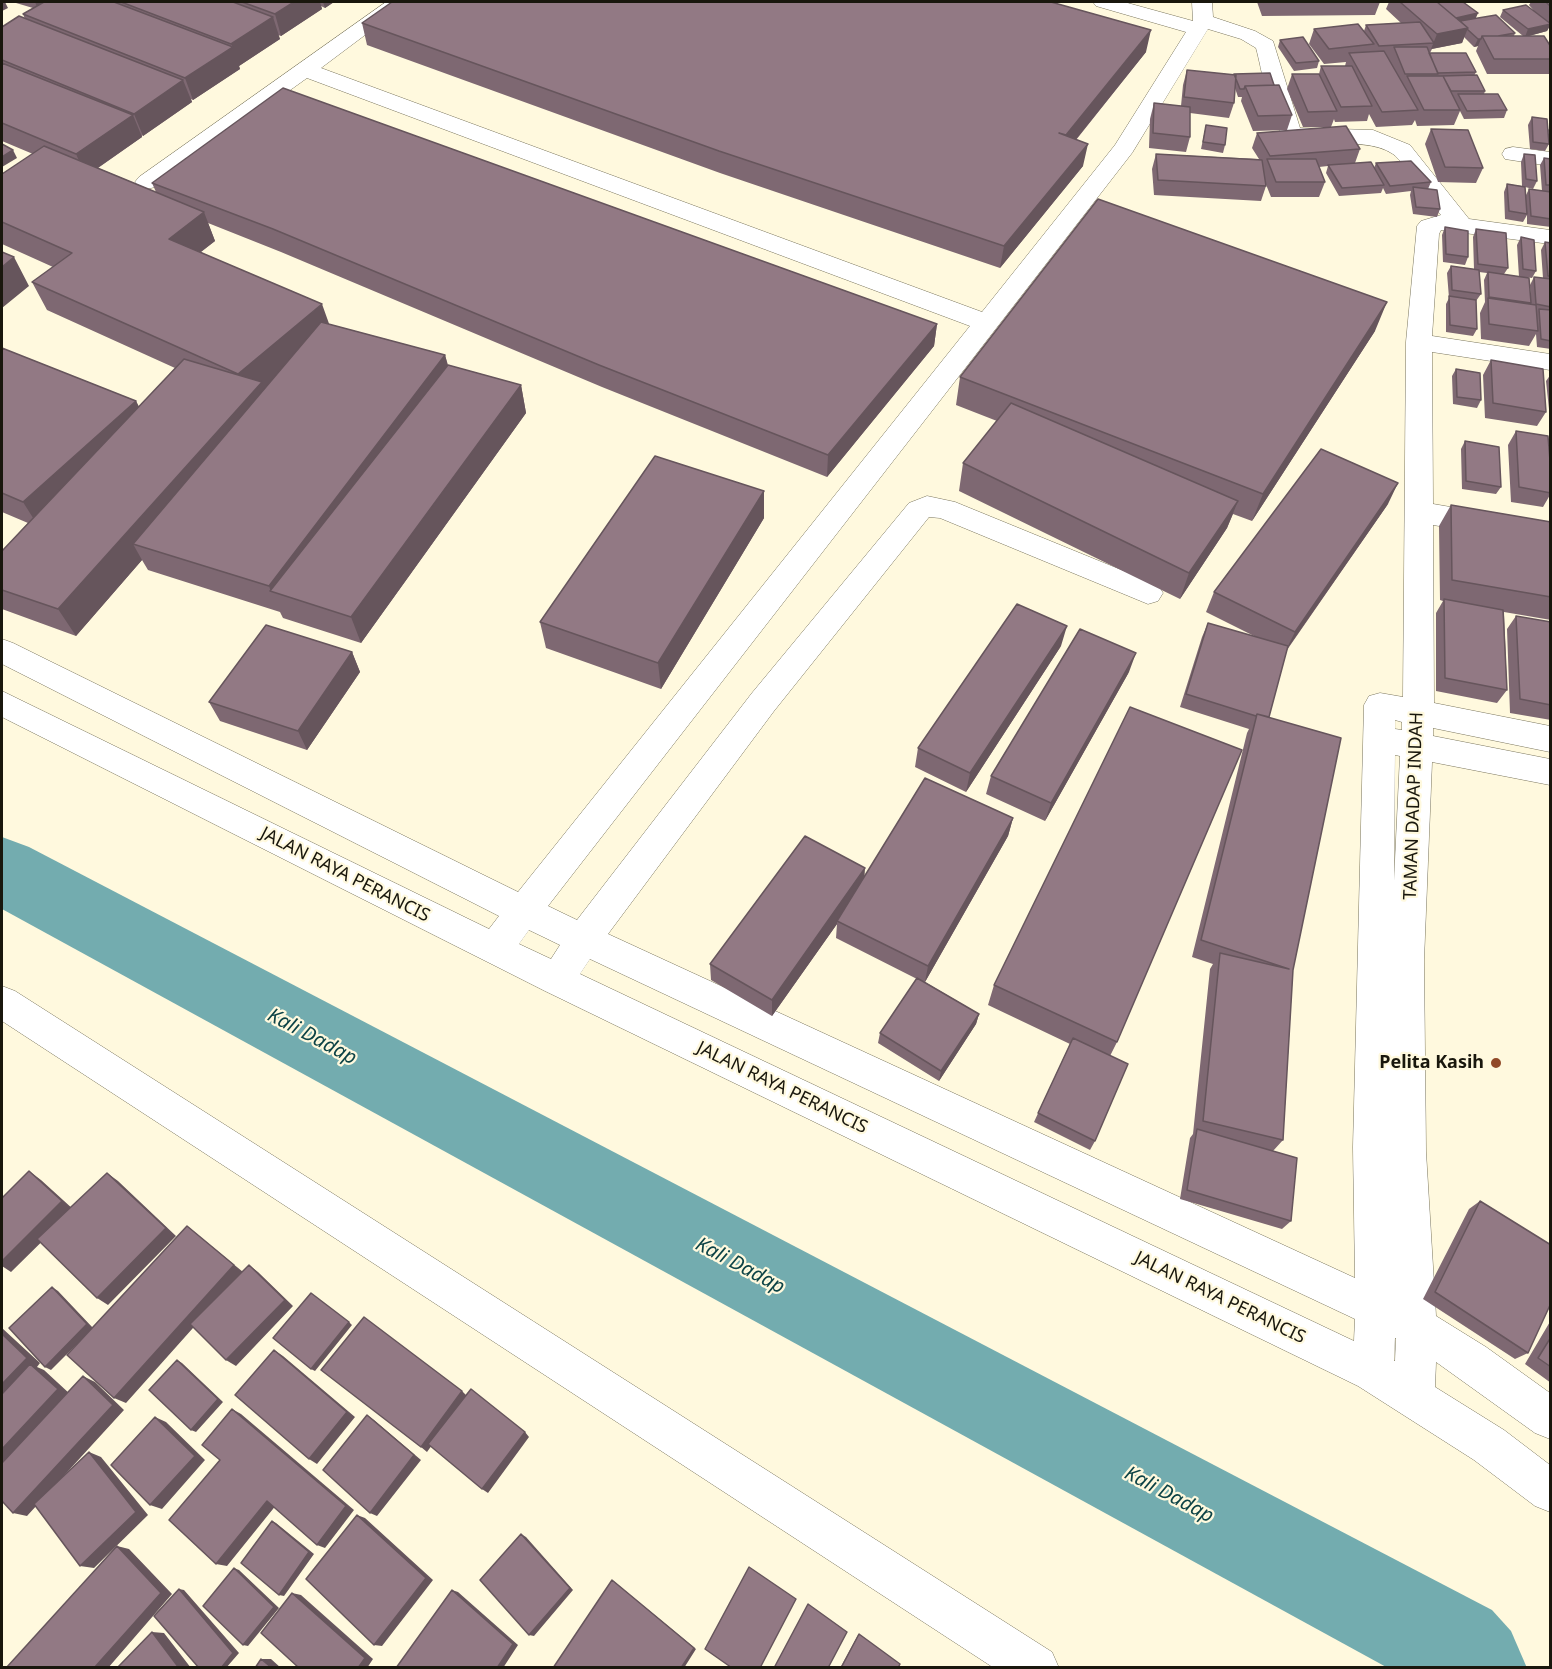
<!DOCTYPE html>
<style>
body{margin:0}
#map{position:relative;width:1552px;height:1669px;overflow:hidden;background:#fff9de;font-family:"Noto Sans",sans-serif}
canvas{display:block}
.frame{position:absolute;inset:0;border:3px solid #19170d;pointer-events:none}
</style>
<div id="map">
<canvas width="1552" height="1669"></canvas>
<div class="frame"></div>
</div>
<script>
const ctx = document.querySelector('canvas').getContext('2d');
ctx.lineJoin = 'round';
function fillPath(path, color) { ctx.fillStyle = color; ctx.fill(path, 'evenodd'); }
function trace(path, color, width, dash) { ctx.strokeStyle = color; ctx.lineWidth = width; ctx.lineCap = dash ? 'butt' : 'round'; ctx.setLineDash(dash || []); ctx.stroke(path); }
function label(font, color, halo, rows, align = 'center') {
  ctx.font = font + ' "Noto Sans",sans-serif'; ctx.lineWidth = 4.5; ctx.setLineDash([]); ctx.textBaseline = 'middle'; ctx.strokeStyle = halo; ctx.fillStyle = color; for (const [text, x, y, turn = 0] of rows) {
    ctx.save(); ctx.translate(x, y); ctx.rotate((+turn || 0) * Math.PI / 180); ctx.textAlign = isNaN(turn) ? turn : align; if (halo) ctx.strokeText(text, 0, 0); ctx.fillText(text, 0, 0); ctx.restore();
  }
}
fillPath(new Path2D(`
 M2,837L29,847L1492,1610L1511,1631L1527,1668H1388L2,909Z`), '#73acaf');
const minor = new Path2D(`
 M386,2H409L321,68L982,312L1115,145L1186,32L1096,6L1093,2H1124L1193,21L1192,2H1212L1213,17L1255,31L1273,41L1300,128L1373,130L1410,145L1469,219L1550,230V244L1441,230L1439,234L1432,336L1550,354V370L1432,352L1433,504L1550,524V544L1433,525L1434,703L1550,726V752L1433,728V736L1550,759V785L1432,762L1424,960L1426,1152L1436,1316L1486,1347L1550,1393V1439L1535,1433L1436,1362L1435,1387L1504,1430L1550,1465V1512L1535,1506L1474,1460L1358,1386L545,991L2,717V691L489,929L499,916L2,664V639L13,643L518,892L970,326L307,78L155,187L147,189L139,187L135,182L139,177ZM1208,29L1241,39L1256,48C1262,70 1268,110 1278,128C1295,159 1359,131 1393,154C1404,162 1431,202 1441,215L1421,221L1417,226L1406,342L1403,697L1380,693L1369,696L1364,705L1353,1147L1355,1278L608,934L774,711L929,517L940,518L1148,604L1158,601L1163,593L1158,585L955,502L927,496L909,503L752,693L577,920L548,906L1132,153ZM1395,720L1402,722V730L1395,729ZM1395,755L1400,756L1394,881ZM529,930L560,945L551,959L519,944ZM590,959L1355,1319L1354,1341L580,974ZM1395,1338H1396L1395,1361H1394Z
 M1513,147L1550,152V166L1505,159L1502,154L1505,149Z
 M2,986L15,991L1052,1652L1059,1668H994L2,1021Z`);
trace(minor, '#7b765e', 1);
fillPath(minor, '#fff');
fillPath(new Path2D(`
 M15,2H334L325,8L321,6L322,9L281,36L278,35L280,39L239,66L240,69L193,100L191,99L192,102L143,136L142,135V137L98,168L156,192L152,183L937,324L934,346L827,477L602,387L281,252L208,223L215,241L201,252L329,324L445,355L448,365L521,385L526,413L361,643L283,618L280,612L148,570L142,560L76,636L2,609V551L28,523L2,512V348L136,401L139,407L175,368L47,310L32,282L53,267L2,244V174L33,154L2,141V27L25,19L23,14L33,8L16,3Z
 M1257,2H1380L1375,15L1262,16Z
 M1389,2H1463L1478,13L1475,18L1515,33L1514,36H1523L1500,17L1503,10L1535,12L1529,5L1531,2H1551V29L1549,27L1547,31L1529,36L1551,47V73L1550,74H1487L1476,51L1478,46L1474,47L1464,37L1462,43L1432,49L1430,53L1476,72L1474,76L1485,91L1484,94L1507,110L1504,118L1464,119L1460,111L1454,125L1417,126L1415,120L1412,125L1376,127L1369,114L1367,121L1335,122L1334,119L1331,127H1303L1287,89L1292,74H1319L1321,66H1345L1346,62L1324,64L1309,44L1314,29L1364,31L1366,25L1401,23L1386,9Z
 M362,23L1146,52L1076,140L1083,166L1000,268L720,173L367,45Z
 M1280,40L1319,61L1317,68L1294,71L1278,47Z
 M1187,70L1234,75V74L1274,85L1292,115L1287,130L1253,131L1241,101L1242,97H1238L1235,88L1234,103L1229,118L1190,113V137L1186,152L1149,148L1150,119L1154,103L1181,106L1183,85Z
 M1532,117L1549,144L1545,151L1530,149L1528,125Z
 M1206,125L1225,145L1223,153L1201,149Z
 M1551,126V152L1548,130Z
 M1431,129L1483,168L1476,183L1438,182L1425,144Z
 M1257,133L1360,149L1355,163L1374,168L1376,163L1431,182L1428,189L1440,209L1437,217L1413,214L1410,195L1411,191L1386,194L1383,188L1381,193L1339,196L1326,173L1328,166L1319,167L1325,182L1319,197H1271L1265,182L1266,186L1261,201L1154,195L1152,169L1156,154L1259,159L1252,148Z
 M1524,154L1537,181L1533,189L1525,187L1526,195L1529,189L1542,191L1540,165L1544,158L1551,159V227L1527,224V215L1523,222L1505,219L1504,192L1507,184L1522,186L1521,162Z
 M1445,227L1468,257L1465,265L1443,262L1442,235Z
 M1476,229L1508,268L1504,274L1519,277L1517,245L1521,237L1536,271L1532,278L1525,277L1530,304H1531L1530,285L1534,277L1543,278L1541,250L1545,242L1551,243V349L1537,347L1536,334L1529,346L1481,339L1480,313L1485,302L1484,280L1487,273L1479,272L1481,294L1476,301L1477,329L1473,336L1446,332V304L1449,298L1447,273L1451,266L1474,269L1473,237Z
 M1375,331L1252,521L1233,514L1227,528L1180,599L959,491L963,463L997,421L956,405L960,377Z
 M1491,360L1546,412L1537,426L1485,418L1483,375Z
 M1456,369L1481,400L1477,408L1453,404L1452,376Z
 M1551,374V428L1546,381Z
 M1516,431L1549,459L1551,458V498L1550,495L1543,507L1511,502L1508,445Z
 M1465,441L1501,487L1496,494L1462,489L1461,449Z
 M764,491V518L661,689L546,648L540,622Z
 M1388,504L1287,650L1269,717L1293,970L1283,1140L1273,1151L1291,1221L1282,1229L1180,1199L1190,1138L1193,1134L1210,969L1213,964L1192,957L1247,733L1249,729L1180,707L1202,637L1208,623L1256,637L1206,612L1214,592Z
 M1451,505L1551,522V620L1504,612L1507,690L1497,703L1436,691V613L1443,601L1440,600L1439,526Z
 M1516,616L1551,622V720L1510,713L1507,629Z
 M1061,646L966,792L915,767L918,748Z
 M352,652L360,672L307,750L220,721L209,702Z
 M1129,672L1045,821L986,794L991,776Z
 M1013,818L1008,836L925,982L979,1014L976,1024L939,1081L878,1043L880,1033L917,979L836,938L837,924L772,1016L711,980L710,964L865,876Z
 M994,985L1117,1042L1110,1056L1095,1141L1090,1150L1034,1122L1070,1044L988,1005Z
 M1480,1201L1528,1353L1515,1359L1423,1299L1469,1209Z
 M1551,1320V1383L1525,1364Z
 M859,1634L898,1668H840L858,1635Z`), '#7e6872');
fillPath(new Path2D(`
 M2,2H5L8,8L2,11Z
 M35,2H49L38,9Z
 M294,2H320L322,9L281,36L275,14Z
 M323,2H334L325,8Z
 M1478,13L1475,20L1461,24L1455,18Z
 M273,17L280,39L239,66L240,69L193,100L185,78L233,47L231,44Z
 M1551,24L1547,31L1525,37L1528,29Z
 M1468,28L1462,43L1431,49L1437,34Z
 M1151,30L1146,52L1061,158L1066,135Z
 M1478,39H1481L1478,46L1474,47Z
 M183,80L192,102L143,136L134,114Z
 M133,115L142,137L86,176L76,154Z
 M1088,144L1083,166L1000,268L1004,246Z
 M13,150L17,158L2,167V157Z
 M204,212L215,241L181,267L169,239Z
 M14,257L29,286L2,308V267Z
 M1387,302L1375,331L1252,521L1263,494Z
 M322,304L332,332L133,544L142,560L76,636L58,609L248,398L238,374Z
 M937,324L934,346L827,477L828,455Z
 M445,355L452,383L271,592L269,586Z
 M521,385L526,413L361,643L351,617Z
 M136,401L150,429L40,529L23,502Z
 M1398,483L1388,504L1285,652L1295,632Z
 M764,491V518L661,689L658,663Z
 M1238,501L1227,528L1180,599L1189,573Z
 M1067,626L1061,646L966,792L970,773Z
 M352,652L360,672L307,750L298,731Z
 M1136,653L1129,672L1045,821L1051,803Z
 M1013,818L1008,836L925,982L928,966Z
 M865,868L864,886L837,921V924L772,1016V1000Z
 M979,1014L976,1024L939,1081L941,1071Z
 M29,1171L41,1180L74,1210L11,1272L2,1266V1261Z
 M107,1173L118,1181L176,1236L108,1305L97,1298Z
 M187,1226L243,1272L126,1403L114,1398Z
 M249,1265L258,1272L293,1306L236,1366L226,1360Z
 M52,1287L58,1291L93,1328L51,1370L45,1367Z
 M349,1322L352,1325L315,1371L311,1369Z
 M2,1328L40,1363L37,1367L44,1370L70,1394L2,1468Z
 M274,1350L283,1356L355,1417L317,1464L309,1459Z
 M177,1360L182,1363L223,1402L196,1432L191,1430Z
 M83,1376L95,1382L124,1410L27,1516L13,1513Z
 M462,1391L467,1396L427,1452L421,1447Z
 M232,1409L241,1414L354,1510L325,1548L317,1545Z
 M367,1415L374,1420L421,1460L377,1516L370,1513Z
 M155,1417L166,1422L205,1460L162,1509L150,1505Z
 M525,1432L529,1437L488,1493L482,1489Z
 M89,1452L101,1457L148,1515L94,1568L80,1566Z
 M267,1501L277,1504L227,1566L216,1564Z
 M357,1515L365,1518L433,1580L382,1646L374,1645Z
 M272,1521L276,1523L314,1554L284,1596L279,1595Z
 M521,1534L526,1537L573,1590L534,1636L529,1635Z
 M117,1546L129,1549L172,1594L108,1668H94Z
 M234,1568L239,1570L279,1608L248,1646L243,1645Z
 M612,1580L696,1649L684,1668H681Z
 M179,1589L184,1590L239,1653L226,1668H221Z
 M452,1590L458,1592L518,1645L503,1668H497Z
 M292,1593L301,1595L373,1659L367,1668H358Z
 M152,1632L164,1633L191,1668H179Z
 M261,1659H271L281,1668H272Z`), '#66555c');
const building = new Path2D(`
 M44,2H114L233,47L185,78L23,14Z
 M121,2H233L273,17L231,44Z
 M242,2H294L275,14Z
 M392,2H1051L1151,30L1066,135L1059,133L1088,144L1004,246L719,151L362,23Z
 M1400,2H1437L1468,28L1437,34Z
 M1437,2H1463L1478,13L1456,18Z
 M1546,2H1551V7Z
 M1526,5L1551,24L1528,29L1503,10Z
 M1496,15L1515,33L1498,36H1482L1481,39H1478L1467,29L1468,28L1460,21Z
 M19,16L183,80L134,114L2,60V27Z
 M1420,22L1434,43L1379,46L1366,25Z
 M1358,24L1374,44L1329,49L1314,29Z
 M1482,36H1544L1551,47V59H1494Z
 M1303,37L1319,61L1296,63L1280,40Z
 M1394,47H1427L1438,74H1405Z
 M1384,51L1418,110L1382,112L1349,53Z
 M1429,53H1466L1476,72L1438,73Z
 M2,63L133,115L76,154L2,123Z
 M1321,66H1352L1372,106L1341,107Z
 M1187,70L1236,75L1234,103L1184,97Z
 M1270,73L1274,85L1245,86L1244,89H1240L1234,74Z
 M1292,74H1319L1337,111L1308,112Z
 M1477,75L1485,91H1451L1443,76H1441Z
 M1407,76H1443L1460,110H1424Z
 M1279,85L1292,115L1258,116L1245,86Z
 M283,88L937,324L828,455L599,365L273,229L152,183Z
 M1458,94H1498L1507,110L1467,111Z
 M1154,103L1190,107V137L1153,133Z
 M1532,117L1547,119L1549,144L1533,142Z
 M1206,125L1227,128L1225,145L1203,142Z
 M1346,126L1360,149L1270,156L1257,133Z
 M1431,129L1468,130L1483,168L1445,167Z
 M2,144L13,150L2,157Z
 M44,146L204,212L169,239L322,304L238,374L32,282L72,253L2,222V174Z
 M1156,154L1262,160L1266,186L1158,180Z
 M1524,154L1535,155L1537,181L1526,179Z
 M1544,158L1551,159V185H1546Z
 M1267,159H1316L1325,182H1276Z
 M1411,161L1431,182L1390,186L1376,163Z
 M1371,162L1384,185L1342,188L1328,165Z
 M1507,184L1525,187L1527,214L1509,211Z
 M1413,187L1437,190L1440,209L1416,207Z
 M1529,189L1551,192V219L1531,216Z
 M1098,199L1387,302L1263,494L960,377Z
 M1445,227L1468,231V257L1446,254Z
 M1476,229L1506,233L1508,268L1478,264Z
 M1521,237L1534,240L1536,271L1523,269Z
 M1545,242L1551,243V276H1548Z
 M2,252L14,257L2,267Z
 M1451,266L1479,270L1481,294L1452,290Z
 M1488,272L1529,278L1531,303L1489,297Z
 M1534,277L1551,279V307L1536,304Z
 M1449,296L1476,300L1477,329L1450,325Z
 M1488,298L1536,305L1538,331L1489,324Z
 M1539,309L1551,310V341L1541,339Z
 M321,322L445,355L269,586L133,544Z
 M2,348L136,401L23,502L2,493Z
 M184,359L262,382L58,609L2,590V551Z
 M1491,360L1543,369L1546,412L1493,403Z
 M448,365L521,385L351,617L270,591Z
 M1456,369L1480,373L1481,400L1457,397Z
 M1011,403L1238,501L1189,573L963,463Z
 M1516,431L1548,436L1551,473V493L1519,487Z
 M1465,441L1499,447L1501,487L1466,481Z
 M1321,449L1398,483L1295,632L1214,592Z
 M655,456L764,491L658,663L540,622Z
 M1451,505L1551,522V597L1452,580Z
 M1444,599L1503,610L1507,690L1445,678Z
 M1017,604L1067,626L970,773L918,748Z
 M1516,616L1551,622V705L1520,699Z
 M1208,623L1288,646L1269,717L1257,714L1256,716L1186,694Z
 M266,625L352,652L298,731L209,702Z
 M1080,629L1136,653L1051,803L991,776Z
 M1130,707L1242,750L1117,1042L994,985Z
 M1257,714L1341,738L1293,970L1283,1140L1203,1121L1220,953L1289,969L1201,940Z
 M925,778L1013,818L928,966L837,921Z
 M805,836L865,868L772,1000L710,964Z
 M917,978L979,1014L941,1071L880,1033Z
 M1073,1038L1128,1064L1095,1141L1038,1113Z
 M1197,1129L1297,1158L1291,1221L1187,1190Z
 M29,1171L62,1201L2,1261V1198Z
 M107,1173L166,1228L97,1298L37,1239Z
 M1480,1201L1551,1245V1303L1528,1353L1435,1292Z
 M187,1226L234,1265L114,1398L67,1355Z
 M249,1265L285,1300L226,1360L190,1324Z
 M52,1287L87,1324L45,1367L9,1328Z
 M311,1293L349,1322L311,1369L273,1338Z
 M364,1317L462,1391L421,1447L321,1370Z
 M2,1334L27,1358L2,1384Z
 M1551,1337V1367L1538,1358Z
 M274,1350L347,1412L309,1459L235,1395Z
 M177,1360L218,1399L191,1430L149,1390Z
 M30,1364L58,1389L2,1449V1394Z
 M83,1376L113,1405L13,1513L2,1501V1463Z
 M471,1389L525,1432L482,1489L428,1444Z
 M232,1409L346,1506L317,1545L267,1501L216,1564L169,1520L220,1460L202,1445Z
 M367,1415L414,1455L370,1513L323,1470Z
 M155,1417L195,1456L150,1505L111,1465Z
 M89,1452L136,1512L80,1566L34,1504Z
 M357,1515L426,1578L374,1645L306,1579Z
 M272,1521L309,1552L279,1595L241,1563Z
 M521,1534L570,1588L529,1635L480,1580Z
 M117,1546L161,1593L94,1668H6Z
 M749,1567L796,1599L760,1668H732L705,1649Z
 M234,1568L274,1607L243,1645L203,1606Z
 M612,1580L694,1648L681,1668H553Z
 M179,1589L233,1653L221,1668H199L154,1616Z
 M452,1590L513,1644L497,1668H396Z
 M292,1593L365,1658L358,1668H299L261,1633Z
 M808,1604L847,1632L828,1668H774Z
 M152,1632L179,1668H117Z
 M859,1634L900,1664L898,1668H841Z
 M261,1659L272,1668H255Z`);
fillPath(building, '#927984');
trace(building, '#66555c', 1.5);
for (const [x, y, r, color] of [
 [1496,1063,6,"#914927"]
]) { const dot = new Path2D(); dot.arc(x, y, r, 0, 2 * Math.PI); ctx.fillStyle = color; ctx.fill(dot); trace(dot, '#fff9de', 2); }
label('18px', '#19170d', '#fff9de', [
 ["TAMAN DADAP INDAH",1414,806,-88],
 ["JALAN RAYA PERANCIS",345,875,27],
 ["JALAN RAYA PERANCIS",782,1088,26],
 ["JALAN RAYA PERANCIS",1220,1298,26]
]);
label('bold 18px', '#19170d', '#fff9de', [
 ["Pelita Kasih",1484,1063]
], 'right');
label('italic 20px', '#0d4346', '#fff9de', [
 ["Kali Dadap",312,1037,28],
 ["Kali Dadap",740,1266,28],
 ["Kali Dadap",1169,1495,28]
]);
</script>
